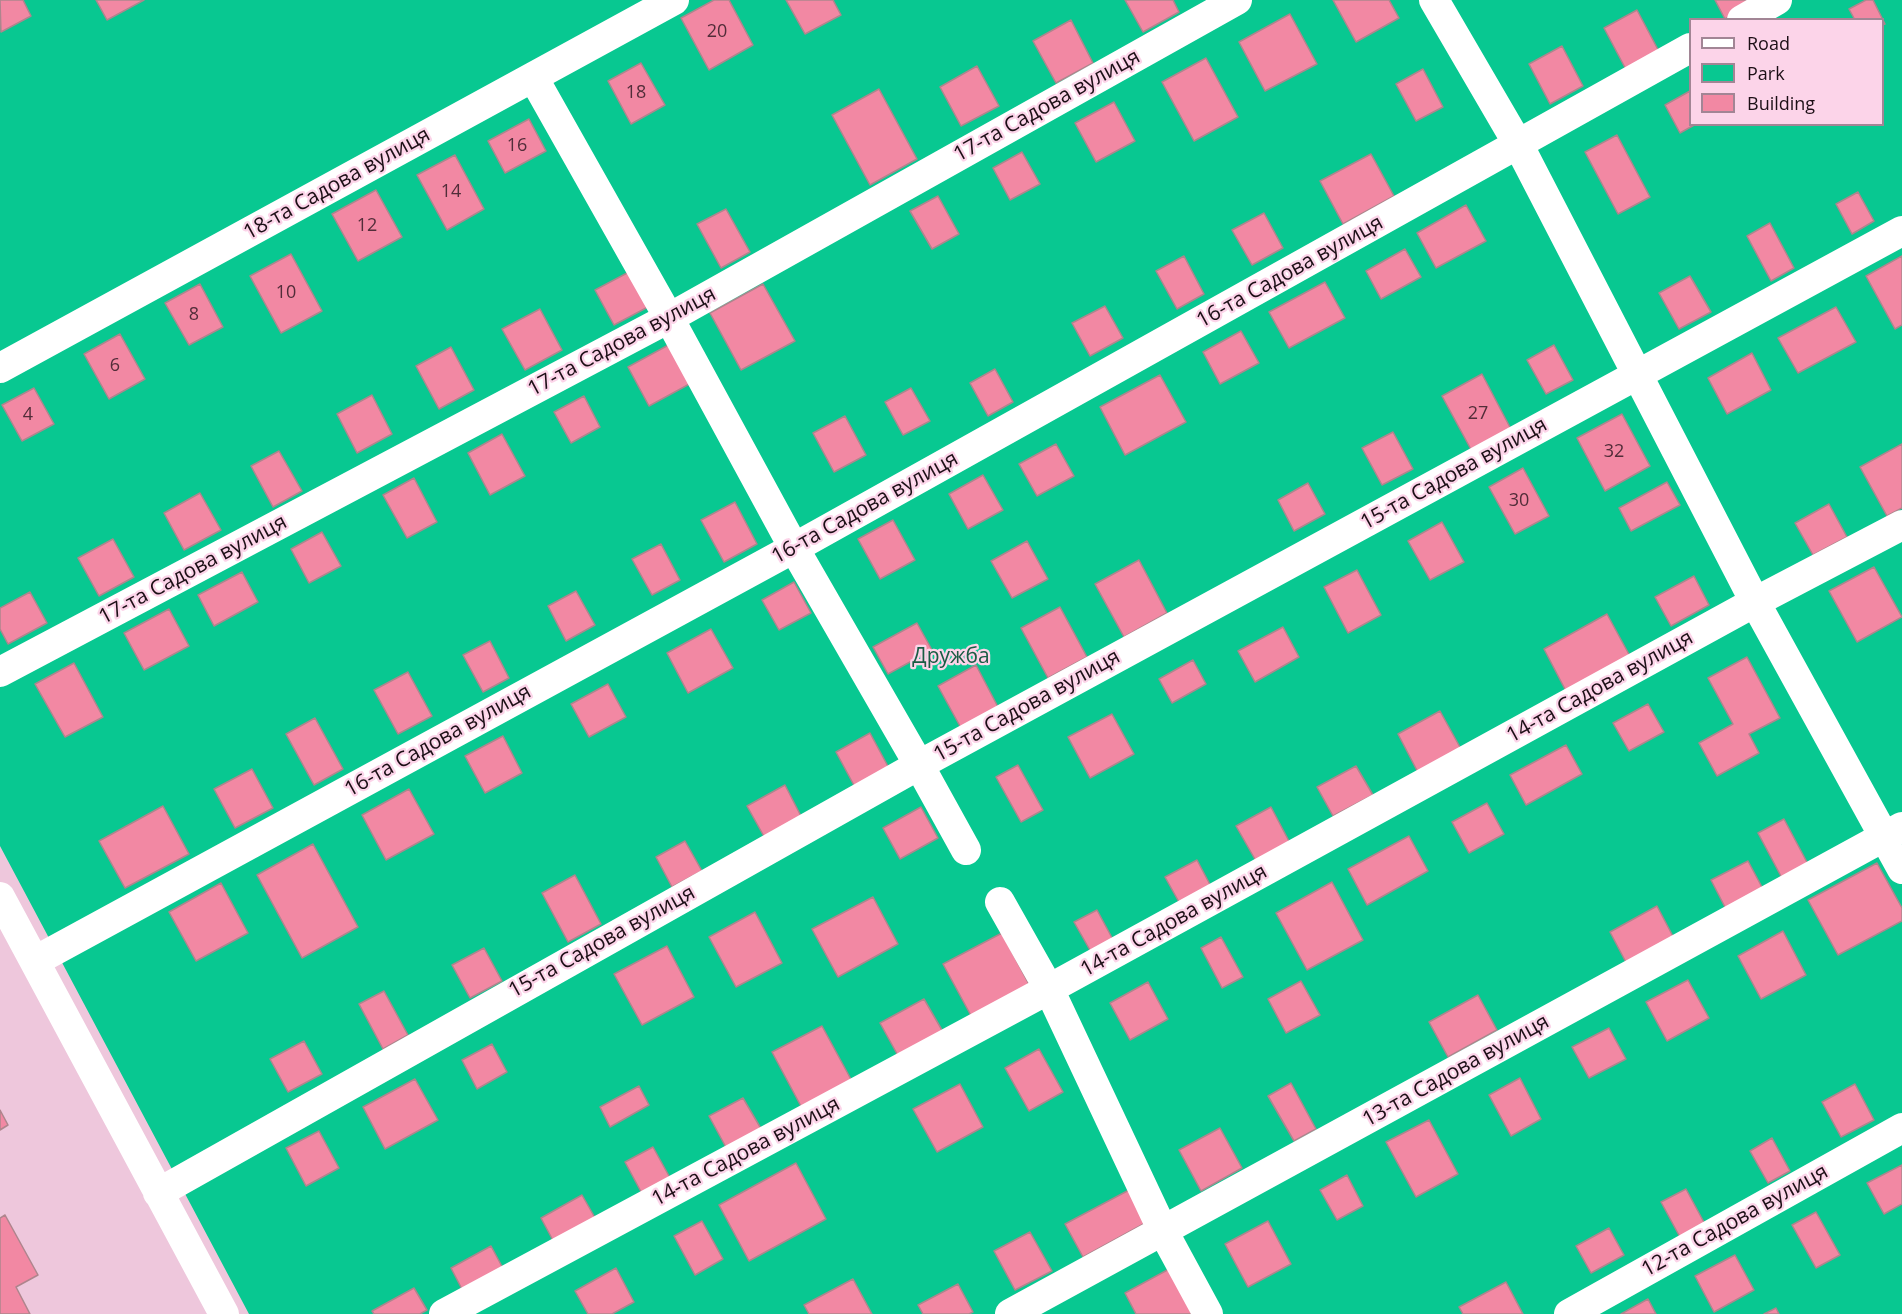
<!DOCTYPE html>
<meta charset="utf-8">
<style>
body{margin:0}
#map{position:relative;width:1902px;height:1314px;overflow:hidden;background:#eec7dc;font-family:"Open Sans",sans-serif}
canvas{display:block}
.legend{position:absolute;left:1689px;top:18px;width:195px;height:108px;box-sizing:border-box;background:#fcd4e9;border:2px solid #a28595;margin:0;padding:8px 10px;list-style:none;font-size:18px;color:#1c0f16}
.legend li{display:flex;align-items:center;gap:12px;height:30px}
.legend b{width:30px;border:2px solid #a28595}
</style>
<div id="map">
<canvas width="1902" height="1314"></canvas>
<ul class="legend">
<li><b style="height:8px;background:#fff"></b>Road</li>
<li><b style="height:16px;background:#08c891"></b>Park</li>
<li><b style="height:16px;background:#f288a3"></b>Building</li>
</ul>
</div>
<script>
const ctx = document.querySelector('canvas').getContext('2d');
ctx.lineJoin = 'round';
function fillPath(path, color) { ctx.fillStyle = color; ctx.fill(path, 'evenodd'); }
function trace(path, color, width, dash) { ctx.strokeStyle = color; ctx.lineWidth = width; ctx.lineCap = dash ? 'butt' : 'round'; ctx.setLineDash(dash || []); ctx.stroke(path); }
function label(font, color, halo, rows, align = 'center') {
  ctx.font = font + ' "Open Sans",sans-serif'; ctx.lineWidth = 4.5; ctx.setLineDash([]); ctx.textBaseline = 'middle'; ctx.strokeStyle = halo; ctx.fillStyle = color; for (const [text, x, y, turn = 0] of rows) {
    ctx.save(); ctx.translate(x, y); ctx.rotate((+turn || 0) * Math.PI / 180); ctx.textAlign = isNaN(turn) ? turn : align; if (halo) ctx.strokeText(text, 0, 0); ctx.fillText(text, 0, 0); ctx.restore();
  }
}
fillPath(new Path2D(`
 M0,0H1902V1314H249L0,846ZM1690,20H1882V124H1690Z`), '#08c891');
const building = new Path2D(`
 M0,0H23L31,16L1,32Z
 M96,0H144L107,20Z
 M714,0H729L753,45L709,70L681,18Z
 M786,0H833L841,15L805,34Z
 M1125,0H1173L1179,12L1143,32Z
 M1333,0H1389L1399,18L1356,42Z
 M1715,0H1760L1725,19Z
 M1866,0H1873L1885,24L1882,25V20H1855L1849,9Z
 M1637,10L1663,59L1630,77L1604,28Z
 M1290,14L1317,64L1265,91L1239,42Z
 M1071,20L1093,63L1056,83L1033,41Z
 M1562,46L1583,86L1550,104L1529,64Z
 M1206,58L1238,117L1194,141L1162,82Z
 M641,63L665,105L631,124L608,81Z
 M977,66L999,106L961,126L940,87Z
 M1423,69L1443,107L1416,121L1396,84Z
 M879,89L917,159L870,185L832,115Z
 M1690,91V124H1696L1680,133L1665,105Z
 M1114,102L1135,141L1096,162L1075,123Z
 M529,119L546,151L505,173L488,141Z
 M1617,135L1650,197L1618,214L1585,152Z
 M1022,152L1040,184L1010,200L993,168Z
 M1371,154L1394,196L1343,224L1320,181Z
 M455,155L484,209L447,230L417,175Z
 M376,190L402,237L358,261L332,214Z
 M1858,192L1874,221L1852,234L1836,204Z
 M938,196L959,234L932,249L910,211Z
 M1466,205L1486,241L1436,268L1417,233Z
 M726,209L750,252L721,268L697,224Z
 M1264,213L1283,248L1252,265L1232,230Z
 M1770,223L1794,268L1771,281L1747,236Z
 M1405,249L1421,277L1381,299L1366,271Z
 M291,254L322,311L281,333L250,276Z
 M1184,256L1204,294L1177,309L1156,271Z
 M1902,256V325L1895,329L1866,276Z
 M629,272L648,307L614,325L595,290Z
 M1690,276L1711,312L1679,329L1659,293Z
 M1325,282L1345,318L1289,348L1269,312Z
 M200,284L223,327L189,345L165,303Z
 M763,284L795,341L741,370L710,313Z
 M1105,306L1123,338L1090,356L1072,323Z
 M1836,307L1856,342L1798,373L1778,338Z
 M540,309L562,350L525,370L502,329Z
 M1241,331L1259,363L1220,384L1203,352Z
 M120,334L145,379L109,399L84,354Z
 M674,342L695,381L649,406L628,367Z
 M1554,345L1573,380L1546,394L1527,360Z
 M451,347L474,390L439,409L416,366Z
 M1752,353L1771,390L1727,414L1708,378Z
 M995,369L1013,402L988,416L970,383Z
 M1482,374L1513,433L1474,455L1442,396Z
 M1160,375L1186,422L1125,455L1100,407Z
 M34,388L54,424L22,441L2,405Z
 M911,388L930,421L903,435L885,402Z
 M372,395L392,434L357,453L337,414Z
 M584,396L600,427L571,443L554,412Z
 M1622,414L1650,466L1605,491L1577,438Z
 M845,416L866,455L834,472L813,433Z
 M1393,432L1413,469L1382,485L1362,448Z
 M502,434L525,476L490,495L468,453Z
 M1056,444L1074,476L1037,496L1019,464Z
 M1902,444V508L1887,516L1860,467Z
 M279,451L302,491L273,507L251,466Z
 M1523,468L1549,516L1515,534L1489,487Z
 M983,475L1003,510L968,529L949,494Z
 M414,478L437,522L407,538L383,495Z
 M1667,482L1680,505L1631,531L1619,508Z
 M1308,483L1325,514L1294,531L1278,500Z
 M200,493L221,530L184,550L164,513Z
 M735,502L757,544L724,562L701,520Z
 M1829,504L1847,537L1813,555L1795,523Z
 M893,520L915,560L880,579L858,539Z
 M1442,522L1464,562L1430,580L1408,541Z
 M322,532L341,566L309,583L291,549Z
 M113,539L134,577L99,596L78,558Z
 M1027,541L1048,579L1012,598L991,561Z
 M661,544L680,580L652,595L632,559Z
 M1139,560L1167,613L1124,637L1095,584Z
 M1874,567L1902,617L1857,642L1829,591Z
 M1357,570L1381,615L1348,633L1324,587Z
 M242,572L258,602L214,626L198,595Z
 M1694,576L1709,605L1671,626L1655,597Z
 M794,582L811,613L779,630L762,600Z
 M576,591L595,625L566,641L548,606Z
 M30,592L47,623L8,644L0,629V608Z
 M1060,607L1087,657L1048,678L1021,628Z
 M169,609L189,646L144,670L124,633Z
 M1607,614L1631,658L1567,693L1544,649Z
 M917,623L932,650L888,674L873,647Z
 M1283,627L1299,657L1255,682L1238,651Z
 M711,629L733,668L688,693L667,653Z
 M490,641L509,678L483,692L463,655Z
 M1747,657L1780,718L1749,734L1759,753L1717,776L1699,743L1733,724L1708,678Z
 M1193,660L1206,684L1172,703L1159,679Z
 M74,663L103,717L65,737L35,684Z
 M976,665L998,707L961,728L938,686Z
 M408,672L432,716L398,734L374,690Z
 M608,684L626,717L589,737L571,704Z
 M1648,704L1664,732L1629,751L1613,723Z
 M1440,711L1466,758L1423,782L1398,734Z
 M1112,714L1134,754L1090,778L1068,737Z
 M315,718L343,769L314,785L286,734Z
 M870,733L890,770L856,789L836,752Z
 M503,736L522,773L485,793L465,756Z
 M1566,745L1582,774L1526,805L1510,775Z
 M1018,765L1043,810L1021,822L996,777Z
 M1356,766L1373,795L1333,816L1317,787Z
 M252,769L273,808L235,828L214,789Z
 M785,785L803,820L766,840L747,806Z
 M409,789L434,834L386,860L362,815Z
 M1487,803L1504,834L1469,853L1452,822Z
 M163,806L189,854L125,888L99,841Z
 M921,807L938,838L900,859L883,828Z
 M1271,807L1290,843L1256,861L1236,826Z
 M1784,819L1809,866L1783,880L1758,833Z
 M1409,836L1428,871L1367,905L1348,869Z
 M685,841L702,871L672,887L656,857Z
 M313,844L358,927L302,958L257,875Z
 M1197,860L1215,894L1184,911L1165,877Z
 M1748,861L1763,889L1726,909L1711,880Z
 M1877,863L1902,908V921L1838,955L1808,900Z
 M575,875L601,924L568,942L542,893Z
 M1332,882L1363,940L1307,970L1276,913Z
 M221,883L248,933L196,961L169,912Z
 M873,897L898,944L838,977L812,929Z
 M1657,906L1676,942L1629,968L1610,932Z
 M1097,910L1117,947L1095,959L1074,922Z
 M755,912L782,963L736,987L709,937Z
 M1783,931L1806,975L1761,999L1738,956Z
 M1002,933L1033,992L975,1023L943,964Z
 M1221,937L1243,977L1222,988L1201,948Z
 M667,946L694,997L642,1025L614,974Z
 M484,948L502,981L470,998L452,965Z
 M1688,980L1709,1018L1667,1041L1646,1002Z
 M1301,981L1320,1015L1286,1033L1268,999Z
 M1148,982L1168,1019L1130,1040L1110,1003Z
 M384,991L408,1035L383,1049L359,1004Z
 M1478,995L1497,1030L1448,1057L1429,1022Z
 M924,999L946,1037L901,1061L880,1023Z
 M822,1026L853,1083L803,1110L772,1052Z
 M1609,1028L1626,1059L1589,1078L1572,1047Z
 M304,1041L322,1074L288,1092L270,1059Z
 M492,1044L507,1072L477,1089L462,1060Z
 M1039,1049L1063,1092L1029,1111L1005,1068Z
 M1520,1078L1541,1119L1511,1136L1489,1095Z
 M415,1079L438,1120L385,1149L363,1107Z
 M1291,1083L1316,1129L1294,1141L1268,1096Z
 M960,1084L983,1127L937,1152L913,1109Z
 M1855,1084L1874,1120L1841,1137L1822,1102Z
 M639,1086L649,1105L610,1127L600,1107Z
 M743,1098L763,1132L728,1151L709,1116Z
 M0,1110L8,1125L0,1130Z
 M1429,1120L1458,1174L1416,1197L1386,1142Z
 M1220,1128L1242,1168L1201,1191L1179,1150Z
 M319,1131L339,1168L306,1186L286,1148Z
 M1772,1138L1790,1171L1768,1183L1750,1151Z
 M653,1147L674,1185L646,1201L625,1162Z
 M796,1163L826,1219L749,1261L719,1205Z
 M1902,1165V1204L1884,1214L1867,1183Z
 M1347,1175L1363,1206L1337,1220L1320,1190Z
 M1131,1189L1149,1221L1083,1257L1065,1224Z
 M1686,1189L1706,1226L1681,1239L1661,1202Z
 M582,1195L598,1223L556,1246L541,1218Z
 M1816,1212L1840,1255L1816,1268L1792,1225Z
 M5,1215L38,1275L16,1287L30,1314H0V1218Z
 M702,1221L723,1259L695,1275L674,1236Z
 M1268,1221L1291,1264L1248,1287L1225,1244Z
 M1609,1228L1624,1255L1591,1273L1576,1246Z
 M1030,1232L1052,1271L1015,1290L994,1251Z
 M491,1246L505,1272L464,1293L451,1268Z
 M1735,1255L1754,1290L1714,1312L1695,1276Z
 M616,1268L634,1302L612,1314H588L575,1291Z
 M1171,1268L1192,1314H1136L1125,1293Z
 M853,1279L872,1314H809L804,1305Z
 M1506,1282L1523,1314H1463L1459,1307Z
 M958,1284L973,1312L969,1314H923L918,1305Z
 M414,1288L427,1310L420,1314H374L372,1311Z
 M1648,1299L1656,1314H1621Z
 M1776,1308L1779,1314H1764Z`);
fillPath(building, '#f288a3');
trace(building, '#ae858d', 1.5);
trace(new Path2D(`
 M1434,0L1518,144L1755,602L1902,869
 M1742,20L1777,0
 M533,77L669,318L794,548L919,765L966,850
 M0,368L674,0
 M0,672L669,318L1237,0
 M0,897L224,1314
 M1000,902L1049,989L1163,1231L1208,1314
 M35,961L794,548L1690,48
 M158,1193L919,765L1902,231
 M444,1314L1049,989L1755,602L1902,525
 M1010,1314L1902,827
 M1569,1314L1902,1128`), '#fff', 30);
label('18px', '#522d39', null, [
 ["20",717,32],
 ["18",636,93],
 ["16",517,146],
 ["14",451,192],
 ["12",367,226],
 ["10",286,293],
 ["8",194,315],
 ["6",115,366],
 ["27",1478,414],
 ["4",28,415],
 ["32",1614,452],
 ["30",1519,501]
]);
label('21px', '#1c0f16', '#fcd4e9', [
 ["17-та Садова вулиця",1047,106,-29],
 ["18-та Садова вулиця",337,184,-29],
 ["16-та Садова вулиця",1290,272,-29],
 ["17-та Садова вулиця",622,342,-28],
 ["15-та Садова вулиця",1454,474,-29],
 ["16-та Садова вулиця",865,508,-29],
 ["17-та Садова вулиця",193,570,-28],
 ["14-та Садова вулиця",1600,687,-29],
 ["15-та Садова вулиця",1027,706,-29],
 ["16-та Садова вулиця",438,741,-29],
 ["14-та Садова вулиця",1174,921,-29],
 ["15-та Садова вулиця",602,942,-29],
 ["13-та Садова вулиця",1456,1071,-29],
 ["14-та Садова вулиця",746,1152,-28],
 ["12-та Садова вулиця",1735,1221,-29]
]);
label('21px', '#1a5c44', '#fcd4e9', [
 ["Дружба",951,657]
]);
</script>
